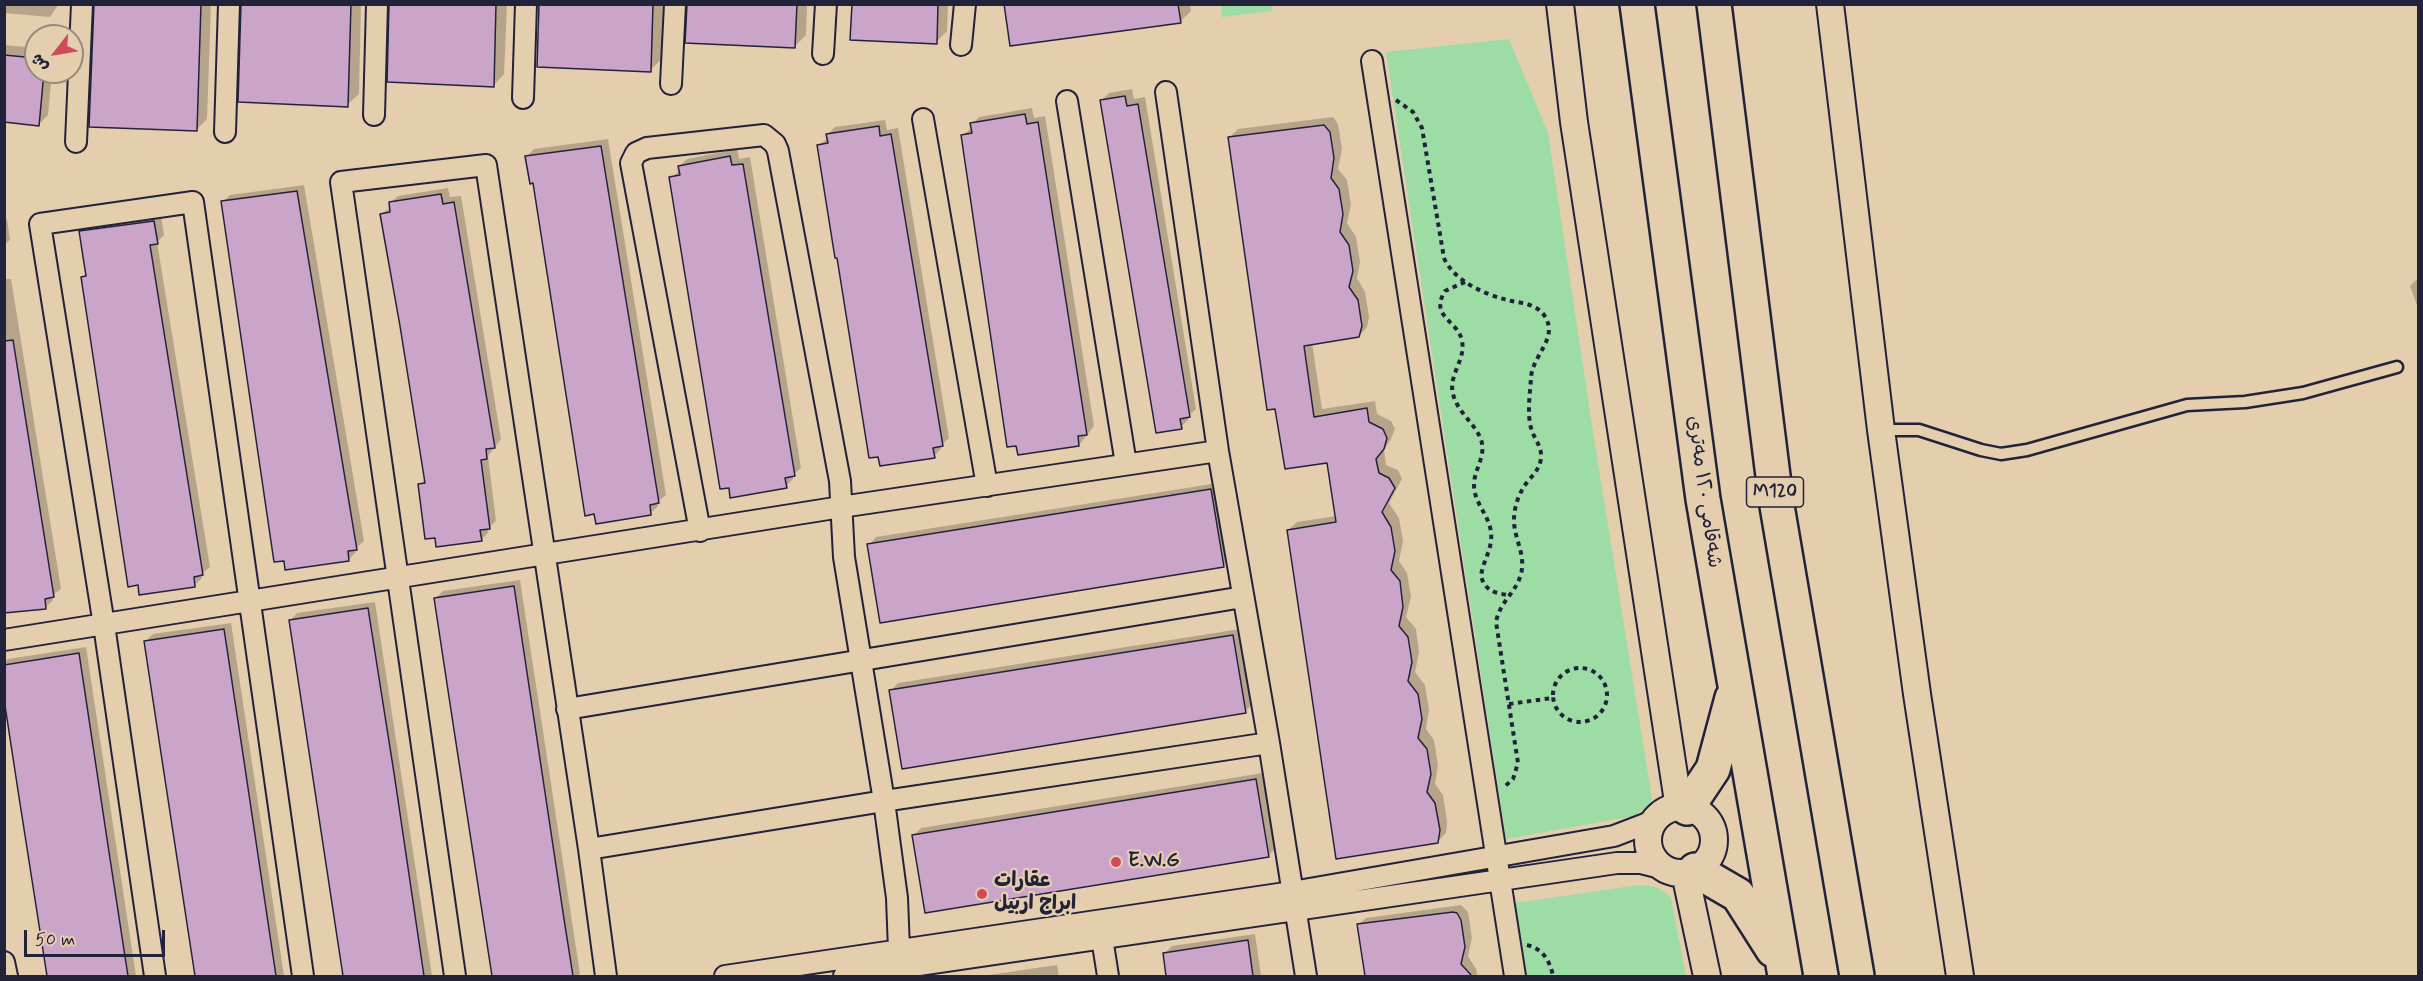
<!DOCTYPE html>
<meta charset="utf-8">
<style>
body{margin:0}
#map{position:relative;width:2423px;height:981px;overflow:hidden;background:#e4cead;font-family:Mynerve,"Playpen Sans Arabic",sans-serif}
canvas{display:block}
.frame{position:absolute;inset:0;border:6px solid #22223b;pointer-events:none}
.north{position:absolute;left:24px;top:24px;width:60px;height:60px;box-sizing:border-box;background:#e4cead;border:2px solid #96897f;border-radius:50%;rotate:239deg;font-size:16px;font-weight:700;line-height:24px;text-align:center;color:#22223b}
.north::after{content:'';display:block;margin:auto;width:21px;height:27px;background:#d1495b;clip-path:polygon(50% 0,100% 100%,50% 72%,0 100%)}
.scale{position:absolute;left:24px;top:930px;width:141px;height:27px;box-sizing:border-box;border:3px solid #22223b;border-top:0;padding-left:8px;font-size:18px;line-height:21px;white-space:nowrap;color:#22223b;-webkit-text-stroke:4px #e4cead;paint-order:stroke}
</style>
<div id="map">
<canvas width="2423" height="981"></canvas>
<div class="frame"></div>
<div class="north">ش</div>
<div class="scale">50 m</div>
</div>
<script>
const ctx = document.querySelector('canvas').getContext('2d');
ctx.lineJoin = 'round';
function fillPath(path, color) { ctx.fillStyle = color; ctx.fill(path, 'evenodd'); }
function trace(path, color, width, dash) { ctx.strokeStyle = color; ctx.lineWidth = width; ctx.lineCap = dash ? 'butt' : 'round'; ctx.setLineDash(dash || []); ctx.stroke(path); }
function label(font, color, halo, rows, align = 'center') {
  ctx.font = font + ' Mynerve,"Playpen Sans Arabic",sans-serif'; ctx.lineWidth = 4.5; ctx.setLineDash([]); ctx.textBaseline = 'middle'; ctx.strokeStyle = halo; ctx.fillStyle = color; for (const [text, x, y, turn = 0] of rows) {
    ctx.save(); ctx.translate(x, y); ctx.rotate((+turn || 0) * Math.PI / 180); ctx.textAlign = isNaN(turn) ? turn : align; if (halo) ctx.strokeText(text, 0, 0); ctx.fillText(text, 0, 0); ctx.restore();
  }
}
fillPath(new Path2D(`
 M1221,5H1271L1272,11L1222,17Z
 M1509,39L1548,133L1593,432L1652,799L1648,806L1634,816L1506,839L1386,52Z
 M1639,885C1653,885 1662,888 1671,898L1686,976H1527L1515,903Z`), '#9ddca5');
fillPath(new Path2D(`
 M4,4H59L50,17L4,13Z
 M95,4H211L207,119L196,130Z
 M242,4H361L359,94L347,105Z
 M390,4H507L504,74L493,86Z
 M541,4H663L662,59L650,70Z
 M688,4H807L806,35L795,46Z
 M853,4H948L947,31L936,42Z
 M1006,4H1190L1191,11L1180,22Z
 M4,45L36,48V72H52L48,115L39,124L4,121Z
 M1132,89L1134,99L1145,97L1196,409L1188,416V420L1181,427L1102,100L1109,93Z
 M1032,108L1034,118L1045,116L1094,426L1079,445L963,135L973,127L972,124L979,117Z
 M1333,117L1338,124L1342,149L1338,169L1347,180L1351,205L1347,223L1356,237L1360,262L1357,278L1365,292L1369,317L1367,327L1359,336L1312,343L1322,409L1375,401L1377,414L1391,421L1395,429L1391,439L1384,450L1386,465L1398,470L1402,479L1389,503L1399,518L1403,541L1399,561L1407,573L1411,597L1406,617L1416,629L1419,652L1415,672L1425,685L1429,710L1426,729L1434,740L1438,765L1435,784L1443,795L1447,821L1446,833L1438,841L1288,530L1297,522L1336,516L1328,461L1286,467L1229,138L1238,129Z
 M885,120L887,130L898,128L949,438L941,445V449L934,456L818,146L828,138V134L835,127Z
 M608,139L666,495L657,502L658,506L651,513L534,182L527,156L534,149Z
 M737,149L739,159L750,157L801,468L793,475V479L786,486L671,178L680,170V166L687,159Z
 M304,185L364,541L355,549L356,552L349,559L223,202L230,195Z
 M448,188L450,197L461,196L501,439L488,456L496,521L488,528V533L481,540L436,536L420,484L426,478L381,214L391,207L390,203L398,196Z
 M161,215L164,235L157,242L210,567L201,574L202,578L195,585L82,278L87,273L80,232L88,225Z
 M4,219H7L10,240L4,245Z
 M4,268L6,279H11L61,589L52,596L53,600L46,607L4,612Z
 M2418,278V308L2410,286Z
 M1218,483L1230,558L1223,566L869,545L876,537Z
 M520,580L580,974L577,976H493L435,599L443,591Z
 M375,602L432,976H344L290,621L297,613Z
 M231,623L284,976H196L146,641L153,634Z
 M1240,629L1253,704L1245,711L891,691L898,683Z
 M86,647L136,976H48L4,689V662L8,659Z
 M1263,773L1275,849L1268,856L914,835L921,828Z
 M1461,905L1468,912L1472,938L1468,956L1476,969L1478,976H1366L1358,925L1366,918Z
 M1255,934L1261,976H1168L1164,954L1172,946Z
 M1057,965L1059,976H982Z`), '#0003');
const building = new Path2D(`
 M94,4H201L197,131L89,127Z
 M241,4H351L348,107L238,102Z
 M389,4H496L494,87L387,82Z
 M539,4H653L651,72L537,67Z
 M687,4H797L795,48L685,43Z
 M852,4H938L937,44L850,40Z
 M1004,4H1178L1181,23L1010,46Z
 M4,55L36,58V72H44L39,126L4,122Z
 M1125,96L1127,106L1138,104L1190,417L1180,419L1182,429L1156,433L1100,100Z
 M1025,114L1027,124L1038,122L1087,435L1078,436L1079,446L1018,455L1016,446L1007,447L961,135L972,133L970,123Z
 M1324,125L1330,132L1334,158L1331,178L1339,189L1343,214L1340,232L1349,245L1353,271L1349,287L1358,300L1362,326L1359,337L1304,346L1314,417L1367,408L1369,422L1383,429L1387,438L1384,449L1376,459L1379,473L1389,478L1395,488L1382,512L1391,527L1395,551L1391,570L1400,581L1403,607L1399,626L1408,637L1412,662L1408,681L1418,694L1422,719L1418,738L1427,749L1431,774L1427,792L1435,803L1440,830L1438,843L1336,859L1287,530L1336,522L1327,463L1285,469L1275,409L1267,410L1228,137Z
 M879,126L880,136L891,134L943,446L933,448L935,458L880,466L878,457L869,458L837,258H835L817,145L828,143L826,134Z
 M601,146L659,503L650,505L651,515L596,524L594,514L585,516L533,183L530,184L525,156Z
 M730,156L732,165L743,164L795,476L785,478L787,488L730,498L729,488L720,489L669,177L680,175L678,166Z
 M297,191L357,550L348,551L349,561L285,570L284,561L274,562L221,201Z
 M441,194L443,204L454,202L495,448L486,449L487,459L481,460L490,529L480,530L482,541L436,547L435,538L425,539L418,484L425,483L400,326L380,214L390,212L389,202Z
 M154,221L158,244L150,245L203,575L194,577L195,587L139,595L138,585L128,587L81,277L86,276L79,231Z
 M13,340L54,597L45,599L46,609L4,613V341Z
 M1211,489L1224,567L880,623L867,544Z
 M514,586L564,919L573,976H492L454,730L434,598Z
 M368,608L394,773L424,976H343L289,620Z
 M224,629L244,761L276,976H195L164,773L144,641Z
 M1233,635L1246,713L902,769L889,690Z
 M79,653L109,852L128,976H47L19,797L4,699V665Z
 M1256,779L1269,857L925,913L912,835Z
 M1453,912L1457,913L1461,920L1465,947L1461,964L1472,976H1365L1357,924Z
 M1248,940L1253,976H1166L1163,953Z`);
fillPath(building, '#cba4ca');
trace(building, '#22223b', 1.5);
const service = new Path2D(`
 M1881,430H1919L1981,450L2001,454L2027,450L2187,405L2245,402L2303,393L2397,367`);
const minor = new Path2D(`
 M961,45L965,4
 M823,54L826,4
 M1372,61L1515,976
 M671,84L675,4
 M1166,92L1218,451L1269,743L1306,976
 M523,98L526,4
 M1067,101L1126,464
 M374,115L377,4
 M923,119L987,486
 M225,132L229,4
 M76,142L82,4
 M700,531L631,163L636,153L647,148L764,135L775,144L778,151L840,481L844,557L884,801L897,898L900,976
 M4,640L841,507L1218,451
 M567,709L1243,597
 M589,849L884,801L1269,743
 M1102,938L1108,976
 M4,962L7,976
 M155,976L104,625L40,224L193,202L303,976
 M455,976L341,182L486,165L589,849L606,976
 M725,976L1292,892L1614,836L1653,821
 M844,976L1617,863H1641L1665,869`);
const tertiary = new Path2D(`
 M1560,4L1574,122L1679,808
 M1830,4L1881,430L1917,694L1960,976
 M1648 840a33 33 0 1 1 66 0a33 33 0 1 1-66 0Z
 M1685,873L1707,976`);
const motorway = new Path2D(`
 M1637,4L1703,499L1785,976
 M1714,4L1776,500L1857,976
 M1687,808L1713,769L1732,698
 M1695,870L1738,895L1773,950`);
trace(service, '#22223b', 15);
trace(minor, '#22223b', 24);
trace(tertiary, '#22223b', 30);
trace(motorway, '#22223b', 38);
trace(new Path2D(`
 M1396,100L1413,112L1422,128L1444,258C1454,281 1484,294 1507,300C1520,303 1535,303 1544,315C1560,338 1532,355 1531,378C1530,393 1527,414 1531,428C1534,439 1542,446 1541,458C1540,468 1534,474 1528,481C1519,492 1514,507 1514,520C1514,539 1526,554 1521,574C1516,593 1500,601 1496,622L1518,763L1513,779L1503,788
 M1465,282L1445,291C1429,317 1458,320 1462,341C1466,360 1448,375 1453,394C1457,411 1473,422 1480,437C1488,455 1474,468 1474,485C1474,503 1489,515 1491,532C1493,549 1483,560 1481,576C1485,591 1495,593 1508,595
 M1553 695a27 27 0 1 1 54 0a27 27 0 1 1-54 0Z
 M1509,704L1552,698
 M1527,945C1543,949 1550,961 1553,976`), '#22223b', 4, [4.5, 4.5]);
trace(service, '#e4cead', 10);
trace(minor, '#e4cead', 20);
trace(tertiary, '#e4cead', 26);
trace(motorway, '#e4cead', 33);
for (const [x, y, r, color] of [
 [1116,862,6,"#d1495b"],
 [982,894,6,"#d1495b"]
]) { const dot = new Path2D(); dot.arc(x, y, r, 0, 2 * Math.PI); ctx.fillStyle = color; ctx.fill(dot); trace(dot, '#e4cead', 2); }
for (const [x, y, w] of [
 [1775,492,57]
]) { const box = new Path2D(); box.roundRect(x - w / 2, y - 15, w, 30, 4.5); ctx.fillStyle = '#e4cead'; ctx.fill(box); trace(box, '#22223b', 1.5); }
label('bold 18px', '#22223b', null, [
 ["M120",1775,492]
]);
label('20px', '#22223b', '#e4cead', [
 ["شەقامی ١٢٠ مەتری",1703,492,82]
]);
label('bold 20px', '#22223b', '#e4cead', [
 ["E.W.G",1128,862],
 ["عقارات",994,882],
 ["ابراج اربیل",994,905]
], 'left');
</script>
